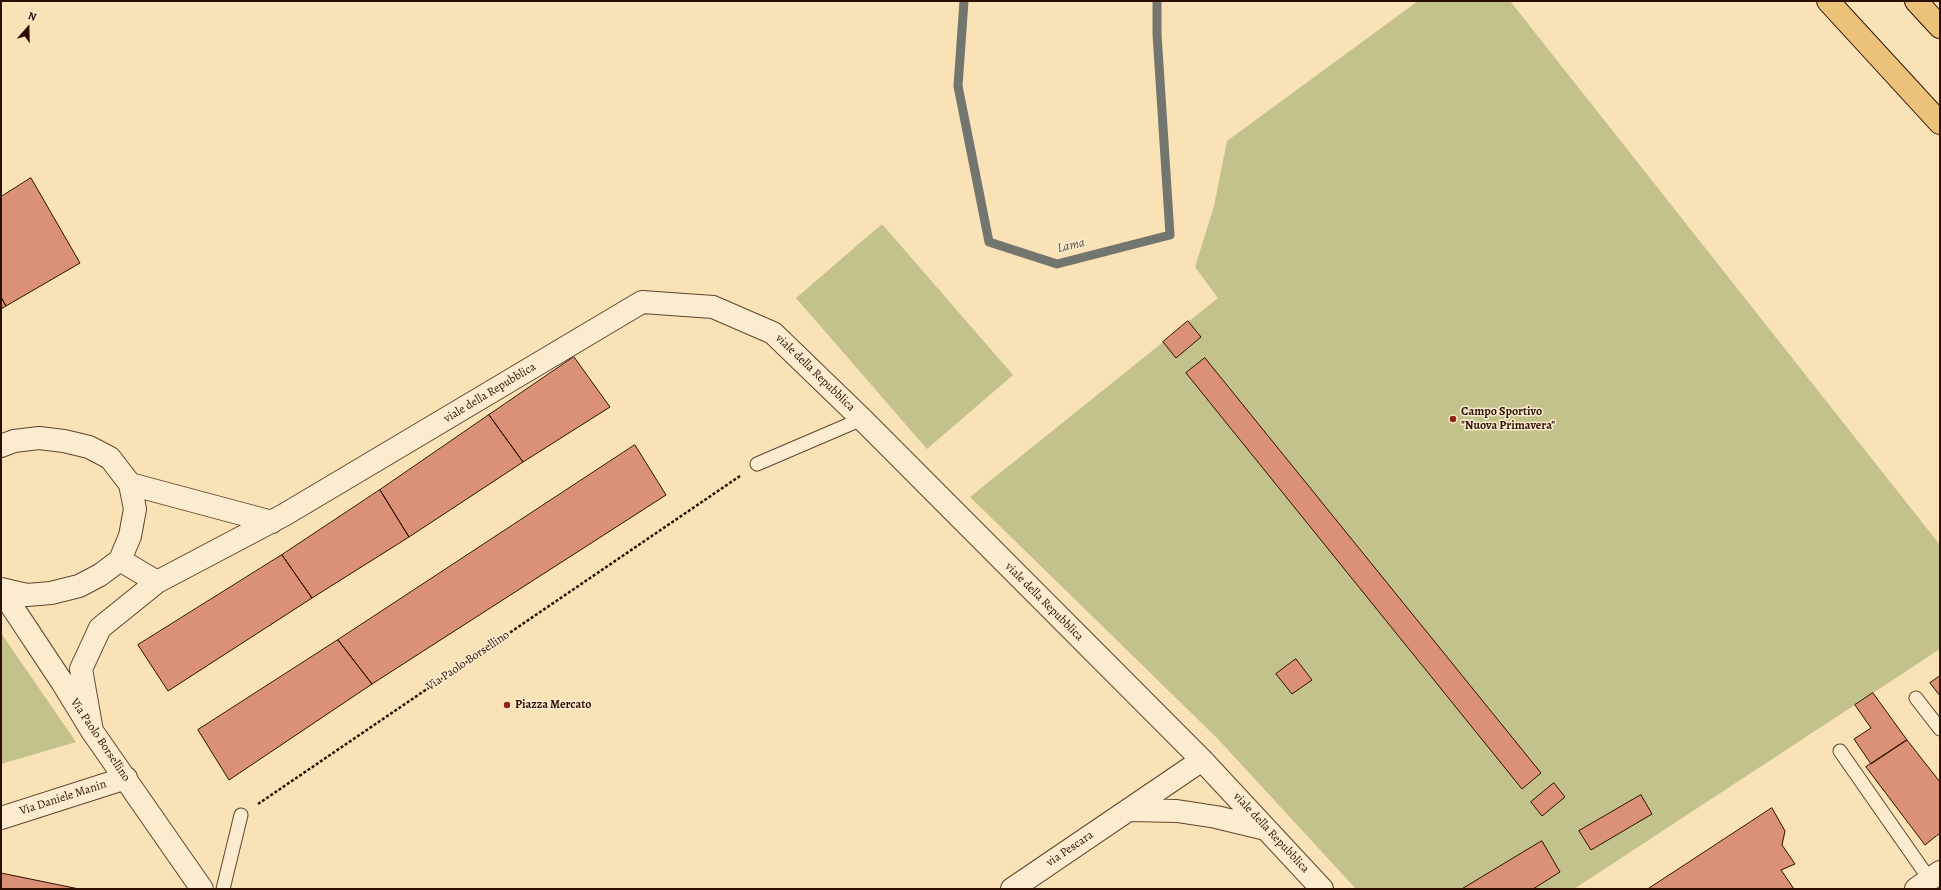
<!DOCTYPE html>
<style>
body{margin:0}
#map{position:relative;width:1941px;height:890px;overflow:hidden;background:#f9e2b5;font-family:Alegreya,serif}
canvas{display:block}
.frame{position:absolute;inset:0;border:2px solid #2c0f01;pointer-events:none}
.north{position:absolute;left:8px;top:8px;width:40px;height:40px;-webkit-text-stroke:3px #fbeccf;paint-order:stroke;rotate:20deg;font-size:11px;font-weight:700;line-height:16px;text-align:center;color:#2c0f01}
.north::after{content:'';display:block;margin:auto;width:14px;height:18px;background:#2c0f01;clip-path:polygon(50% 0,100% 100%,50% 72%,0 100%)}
</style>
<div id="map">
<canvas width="1941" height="890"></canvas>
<div class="frame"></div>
<div class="north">N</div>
</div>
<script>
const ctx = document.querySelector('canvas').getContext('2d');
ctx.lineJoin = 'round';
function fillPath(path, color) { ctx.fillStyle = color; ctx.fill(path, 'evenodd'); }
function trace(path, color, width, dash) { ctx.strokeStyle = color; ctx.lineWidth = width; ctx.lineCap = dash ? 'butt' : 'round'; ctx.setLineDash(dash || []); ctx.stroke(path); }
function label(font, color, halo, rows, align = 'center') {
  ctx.font = font + ' Alegreya,serif'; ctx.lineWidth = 3; ctx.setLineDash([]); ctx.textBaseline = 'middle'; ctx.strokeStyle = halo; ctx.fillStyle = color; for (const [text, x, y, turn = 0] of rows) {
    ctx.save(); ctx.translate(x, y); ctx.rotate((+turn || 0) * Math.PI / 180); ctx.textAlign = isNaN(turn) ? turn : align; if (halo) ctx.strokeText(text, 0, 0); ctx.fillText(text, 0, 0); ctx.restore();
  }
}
fillPath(new Path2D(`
 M1418,1H1510L1940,545V649L1574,889H1356L1217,738L970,497L1218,298L1195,267L1214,206L1227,141Z
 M882,224L1013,375L927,449L796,298Z
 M1,633L76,742L1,764Z`), '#c3c28a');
trace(new Path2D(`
 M964,1L958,86L989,242L1057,264L1170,235L1157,34V1`), '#73766f', 9);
const building = new Path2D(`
 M31,178L80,263L6,306L1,297V197Z
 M1,297L6,306L1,309Z
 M1188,321L1201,337L1176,358L1163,342Z
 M574,357L610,407L523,462L489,415Z
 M1205,358L1541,773L1522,789L1186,373Z
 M489,415L523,462L409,537L380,490Z
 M635,445L666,495L372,684L338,640Z
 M380,490L409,537L312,598L282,555Z
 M282,555L312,598L168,691L138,645Z
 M338,640L372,684L229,780L198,730Z
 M1296,659L1312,680L1292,694L1276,674Z
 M1940,676V696L1930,683Z
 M1873,693L1907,740L1871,764L1854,739L1871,728L1855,705Z
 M1907,740L1940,782V833L1925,845L1866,767Z
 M1554,783L1565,797L1542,816L1531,802Z
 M1641,795L1652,814L1591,850L1579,831Z
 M1772,808L1785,831L1782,845L1795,864L1781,870L1794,889H1648Z
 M1542,841L1560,872L1533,889H1462Z
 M1,873L79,889H1Z`);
fillPath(building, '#db9175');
trace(building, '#2c0f01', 1);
const lane = new Path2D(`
 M757,464L862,419
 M1916,698L1940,729
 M1840,751L1930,880
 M223,889L241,815`);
const street = new Path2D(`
 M1,446L14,441L39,438L64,441L89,447L110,458L130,484L135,509L130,536L120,560L100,575L79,586L51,593L27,595L1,589
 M130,484L272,522
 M120,560L157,582
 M1,590L62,682L92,731L202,889
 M92,731L81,669L100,628L157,582L284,515L642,302L713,307L773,333L862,419L1202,760L1322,889
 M1129,810L1177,811L1216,817L1266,829
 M1,818L126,778
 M1012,889L1202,760
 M1916,889L1940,872`);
const highway = new Path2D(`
 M1828,1L1940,123
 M1916,1L1940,27`);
trace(lane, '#5f442e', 15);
trace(street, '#5f442e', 24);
trace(highway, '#2c0f01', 24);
trace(new Path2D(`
 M258,804L740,476`), '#2c0f01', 2.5, [3, 2]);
trace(lane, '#fbeccf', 13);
trace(street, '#fbeccf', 22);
trace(highway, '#ecc17a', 22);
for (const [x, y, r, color] of [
 [1453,419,4,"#8f2418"],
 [507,705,4,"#8f2418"]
]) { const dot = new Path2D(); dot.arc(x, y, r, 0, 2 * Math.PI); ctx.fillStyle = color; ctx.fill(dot); trace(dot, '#fbeccf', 1.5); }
label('12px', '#2c0f01', '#fbeccf', [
 ["viale della Repubblica",815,373,44],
 ["viale della Repubblica",490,393,-31],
 ["viale della Repubblica",1044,602,45],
 ["Via Paolo Borsellino",468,661,-34],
 ["Via Paolo Borsellino",100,740,56],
 ["Via Daniele Manin",63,798,-18],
 ["viale della Repubblica",1271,833,47],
 ["via Pescara",1070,849,-34]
]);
label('bold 12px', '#2c0f01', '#fbeccf', [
 ["Campo Sportivo",1461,412],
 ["\"Nuova Primavera\"",1461,426],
 ["Piazza Mercato",515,705]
], 'left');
label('italic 13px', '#554b41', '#fbeccf', [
 ["Lama",1071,246,-13]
]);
</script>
